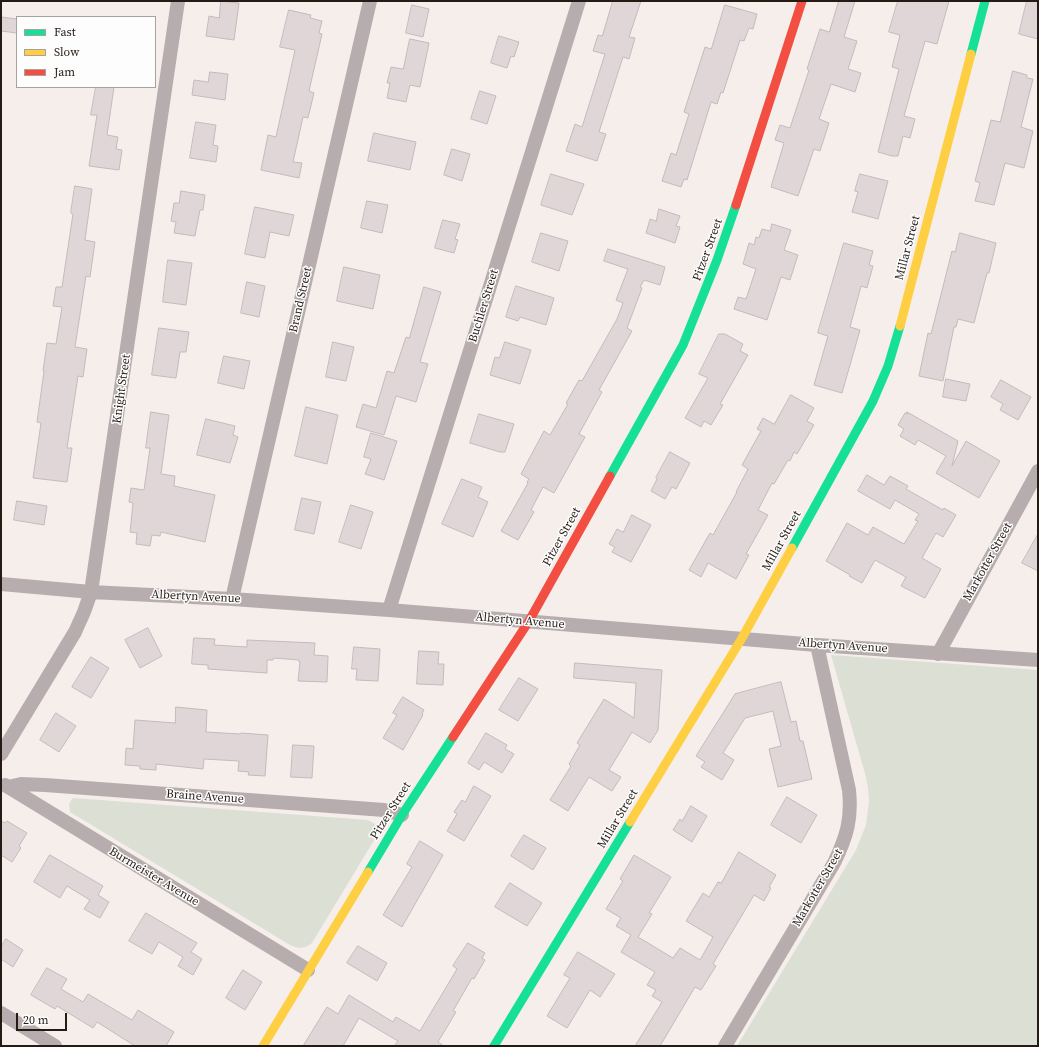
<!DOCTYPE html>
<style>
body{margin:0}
#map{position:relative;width:1039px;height:1047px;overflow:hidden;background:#f6eeeb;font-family:"Source Serif 4",serif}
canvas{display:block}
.frame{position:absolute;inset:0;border:2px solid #261a14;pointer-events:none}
.legend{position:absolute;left:16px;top:16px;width:140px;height:72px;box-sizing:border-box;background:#fdfdfd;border:1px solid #a7a2a0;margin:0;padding:5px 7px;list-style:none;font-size:12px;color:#261a14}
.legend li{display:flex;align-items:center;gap:8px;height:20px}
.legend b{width:20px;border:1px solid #a7a2a0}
.scale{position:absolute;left:16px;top:1013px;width:51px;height:18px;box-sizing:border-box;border:2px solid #261a14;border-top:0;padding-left:5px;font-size:12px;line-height:14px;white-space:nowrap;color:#261a14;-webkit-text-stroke:3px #fdfdfd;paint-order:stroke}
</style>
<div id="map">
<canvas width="1039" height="1047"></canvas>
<div class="frame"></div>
<ul class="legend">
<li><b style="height:5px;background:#16e098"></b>Fast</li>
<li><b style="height:5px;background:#ffcf43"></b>Slow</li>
<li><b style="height:5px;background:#f24e42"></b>Jam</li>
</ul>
<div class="scale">20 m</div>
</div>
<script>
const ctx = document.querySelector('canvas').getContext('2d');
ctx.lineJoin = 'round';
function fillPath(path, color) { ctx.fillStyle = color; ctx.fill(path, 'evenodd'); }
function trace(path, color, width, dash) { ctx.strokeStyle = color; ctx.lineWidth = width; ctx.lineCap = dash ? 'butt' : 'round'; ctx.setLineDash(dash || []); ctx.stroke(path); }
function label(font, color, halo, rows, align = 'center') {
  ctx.font = font + ' "Source Serif 4",serif'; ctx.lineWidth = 3; ctx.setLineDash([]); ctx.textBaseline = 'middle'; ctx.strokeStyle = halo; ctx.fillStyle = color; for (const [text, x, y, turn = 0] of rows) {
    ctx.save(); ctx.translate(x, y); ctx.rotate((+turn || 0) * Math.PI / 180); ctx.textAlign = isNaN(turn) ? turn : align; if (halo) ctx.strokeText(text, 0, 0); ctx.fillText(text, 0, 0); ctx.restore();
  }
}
fillPath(new Path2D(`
 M831,655L1038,670V1046H737L856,850L866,825L869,801L868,789L866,777Z
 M73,798L368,820L375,824L377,833L376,837L312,943C304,949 298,949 290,945L70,812L69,804Z`), '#dbdfd4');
const building = new Path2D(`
 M221,1L239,3L234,40L206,36L209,16L219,18Z
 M613,1H641L629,37L635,38L629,59L623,57L599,132L606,134L597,161L566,151L575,124L582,127L605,54L593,51L598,35L602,36Z
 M839,1H855L844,37L857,41L848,69L861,73L855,92L831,84L819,119L829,123L820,151L814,149L798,196L771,187L784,143L775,140L780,125L790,128L809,70L807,69L820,29L829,32Z
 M898,1H949L937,44L925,41L904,116L915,119L910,138L903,136L898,156H892L878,152L899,69L892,67L900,35L889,32Z
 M1027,1H1038V39L1019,34Z
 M412,5L429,9L423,37L406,33Z
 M725,5L757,14L753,29L749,28L744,41L740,40L723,93L721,92L717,104L711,102L687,180L684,179L681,187L662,181L671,153L676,155L689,114L684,112L705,47L711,49Z
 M289,10L311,15L310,18L322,21L319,33L322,34L309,91L314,93L308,118L303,117L293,162L302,163L299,178L261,170L268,135L276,137L295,50L280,47Z
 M1,17L17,19V33L1,31Z
 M499,36L519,42L514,57L511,56L507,68L491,63Z
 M410,39L429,43L420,87L410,85L406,102L387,98L390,83H387L391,67L403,69Z
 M1013,71L1027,75V78L1033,79L1021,127L1033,131L1024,168L1005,163L994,205L975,201L980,183L975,181L991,120L1000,122Z
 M210,72L228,74L225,100L192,95L194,80L208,82Z
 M96,87H114L107,135L118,137L116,149L122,150L119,170L89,166L97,115H91Z
 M480,91L496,96L487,124L471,119Z
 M196,122L216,125L213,145L218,146L216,162L190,158Z
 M374,133L416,142L410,170L368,161Z
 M452,149L470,154L462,181L444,175Z
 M551,174L584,184L572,215L541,205Z
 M860,174L888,181L878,219L852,212L858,192L855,191Z
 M75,186L92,189L85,240L95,242L90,277L86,276L75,347L87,349L83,377L78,376L67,448H72L67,482L33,478L41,423L37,422L44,371H43L47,343L56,344L62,307L53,306L56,287H62L73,214L71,213Z
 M181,191L205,195L203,210H200L195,236L174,233L176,222L171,221L174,203H179Z
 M367,201L388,205L382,233L361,228Z
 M255,207L294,215L289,236L270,232L265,258L245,254Z
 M659,209L680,216L676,226L680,227L675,243L646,233L650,219L656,221Z
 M443,220L460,224L455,239L458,240L454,253L435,248Z
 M772,224L791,230L784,250L798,255L790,280L781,277L767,320L734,309L738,297L746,299L756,269L743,264L749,243L754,245L756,237L759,238L762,229L770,231Z
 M541,233L568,241L559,271L532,262Z
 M960,233L996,243L989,273H987L974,323L958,319L956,327H954L943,381L919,376L928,333L931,334L952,251L955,252Z
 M844,243L873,251L869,265L873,266L867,288L861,286L850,327L860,330L842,393L814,385L828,336L818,333Z
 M608,249L665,267L660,285L644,280L640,287L642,288L627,328L632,331L599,390L602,392L579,434L585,437L554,493L543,487L531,510L534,512L518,540L501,531L528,483L527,482L529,479L521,474L544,431L550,435L568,404L566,403L579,380L582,381L617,319L623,303L616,300L628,269L604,261Z
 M168,260L192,263L186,305L163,302Z
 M344,267L380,275L373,309L337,301Z
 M247,282L265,286L259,317L241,313Z
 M516,286L554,298L546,325L520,317L518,321L506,317Z
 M424,287L441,292L420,362L428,364L416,402L396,396L384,435L356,427L363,404L376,408L387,371L394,373L406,337L409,338Z
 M159,328L189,332L186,352H180L176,378L152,375Z
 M719,334H725L743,344L740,351L748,355L720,404L723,405L711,425L704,421L701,427L685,418L708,378L699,374Z
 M333,342L354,347L346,381L326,377Z
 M505,342L531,350L520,384L490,375L495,357L499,358Z
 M224,356L250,361L244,389L218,383Z
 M946,379L970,384L966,401L943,397Z
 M1001,380L1031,397L1018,420L1000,410L1003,404L991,397Z
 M791,395L814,408L807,421L814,425L797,454L794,452L790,461L788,460L774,484L772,483L758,510L768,515L746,554L749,555L736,579L708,563L701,577L689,570L710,533L713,535L737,492H736L748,469L742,465L761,431L757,429L763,418L774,424Z
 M306,407L338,415L327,464L295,456Z
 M151,412L169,415L161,474L175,476L174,486L215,495L205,542L161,532L160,536L152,535L150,546L136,544L137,533L130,532L133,503L129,502L131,488L144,490L150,448H146Z
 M907,412L958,441L952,466L966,441L1000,461L979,498L936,473L946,456L918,440L915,445L900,436L904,429L898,425L905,413L907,414Z
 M479,414L514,424L505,452H500L470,443Z
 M206,419L235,426L233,435L238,437L230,463L197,455Z
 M371,433L397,441L384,480L365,474L371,459L364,457Z
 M670,452L690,463L676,489L672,487L665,499L651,491L657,479L656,478Z
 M867,475L884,485L890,476L908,486L906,489L943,510L944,508L956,515L943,537L936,533L922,558L941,569L925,598L901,586L906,577L875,560L862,583L849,576L850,575L826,561L847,523L868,535L873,527L904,544L918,521L915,520L919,514L895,500L890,509L858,491Z
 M462,479L482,487L478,497L488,502L473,537L442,524Z
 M302,498L321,502L314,534L295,530Z
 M17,501L47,506L44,525L14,520Z
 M351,505L373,512L361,549L339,542Z
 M632,515L651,525L631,562L612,552L615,547L609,544L617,529L623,532Z
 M1038,534V571L1022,563Z
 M148,628L162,656L140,668L125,640Z
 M194,638L215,639L214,645L247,647V640L315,643L314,655L328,656L327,682L298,681L300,662H299V660L274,658L273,660H267V673L208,669V665L192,664Z
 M354,647L380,649L378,681L356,680L357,669H352Z
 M419,651L439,652L438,664H444L443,685L417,684Z
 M91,657L109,668L91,698L72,687Z
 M575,663L662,670L658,730L650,743L632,732L609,770L621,777L612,791L589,777L568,811L550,800L571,766L569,764L580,745L577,743L604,699L634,718L636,683L574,678Z
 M519,678L538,689L518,721L499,710Z
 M781,682L791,722L796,721L800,741H803L812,779L778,787L769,749L781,746L773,711L745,718L723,753L734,760L722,780L701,767L705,762L696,756L735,694Z
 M403,697L424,710L422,714L423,715L403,750L383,738L397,715L393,713Z
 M176,707L207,710L206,732L240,734L241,733L268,735L265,776L248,775L249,772L238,771L239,761L204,759L203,769L156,764V770L140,769V766L125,765L126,748L133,749L135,720L175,723Z
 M56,713L76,726L59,752L40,740Z
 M486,733L507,745L505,749L514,754L502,773L484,762L479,770L468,763Z
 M293,745L314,746L312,778L291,777Z
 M474,786L491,796L464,841L447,831L457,814L454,812L462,800L465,802Z
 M787,797L817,815L801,843L771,825Z
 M691,806L707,816L692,842L673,830L680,819L682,821Z
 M1,821L5,823L7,821L27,833L19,846L21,848L12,862L1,855Z
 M524,835L546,848L533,870L511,856Z
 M420,841L443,855L402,927L383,915L412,867L407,864Z
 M739,852L776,875L769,887L771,888L764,901L754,895L713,964L716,966L701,990L695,987L660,1046H635L662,1002L652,996L656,990L647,985L655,972L621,952L631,935L616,926L621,918L606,909L623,881L620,879L634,855L671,877L649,913L652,914L638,937L673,958L680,948L700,960L713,937L686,921L703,893L709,897L718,882L721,883Z
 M50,855L103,886L98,895L109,902L100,918L84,909L90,900L67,886L60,898L34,882Z
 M510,883L542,903L527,926L495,907Z
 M146,913L197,943L191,952L202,959L193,975L178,966L183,957L159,942L152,954L129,941Z
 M6,939L23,950L13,967L1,959V947Z
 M468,943L485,953L482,958L485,960L474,979L472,978L453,1011L456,1012L438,1042L444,1046H394L398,1041L359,1018L343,1046H303L327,1007L338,1014L349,995L393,1022L396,1017L420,1031L457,969L453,966Z
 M358,946L387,963L377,981L347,963Z
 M578,952L615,974L600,997L590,990L567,1028L547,1016L570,978L564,975Z
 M47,968L67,979L61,989L83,1002L88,994L132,1020L138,1010L174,1032L166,1046H135L97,1022L93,1028L57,1006L55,1009L31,995Z
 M243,970L262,982L245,1010L226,998Z`);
fillPath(building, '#e0d6d8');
trace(building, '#c4babc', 1);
trace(new Path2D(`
 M1,584L91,592L232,599L389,610L817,645L1038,660
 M232,599L370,1
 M389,610L579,1
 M938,654L1038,471
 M1,754L75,632L84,612L91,592L178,1
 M5,785L308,970
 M8,787L21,784L45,785L357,808L384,810L402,815
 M1,1013L55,1046
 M725,1046L834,863C847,836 852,819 849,790L817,645`), '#b8adae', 14);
trace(new Path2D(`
 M971,54L985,1
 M610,476L683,345L717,260L736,205
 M792,548L873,401L888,366L900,326
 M368,872L402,815L453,737
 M494,1046L630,822`), '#16e098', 9);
trace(new Path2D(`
 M900,326L971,54
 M630,822L742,638L792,548
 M263,1046L368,872`), '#ffcf43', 9);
trace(new Path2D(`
 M736,205L802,1
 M453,737L529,621L610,476`), '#f24e42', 9);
label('12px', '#261a14', '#fdfdfd', [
 ["Millar Street",908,248,-75],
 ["Pitzer Street",708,250,-70],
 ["Brand Street",301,300,-77],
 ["Buchler Street",484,306,-73],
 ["Knight Street",122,389,-82],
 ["Pitzer Street",562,537,-61],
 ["Millar Street",782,541,-61],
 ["Markotter Street",988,562,-61],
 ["Albertyn Avenue",196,597,3],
 ["Albertyn Avenue",520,621,5],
 ["Albertyn Avenue",843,646,4],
 ["Braine Avenue",205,797,4],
 ["Pitzer Street",391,811,-58],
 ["Millar Street",618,819,-59],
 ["Burmeister Avenue",154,877,31],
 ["Markotter Street",818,888,-60]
]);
</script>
